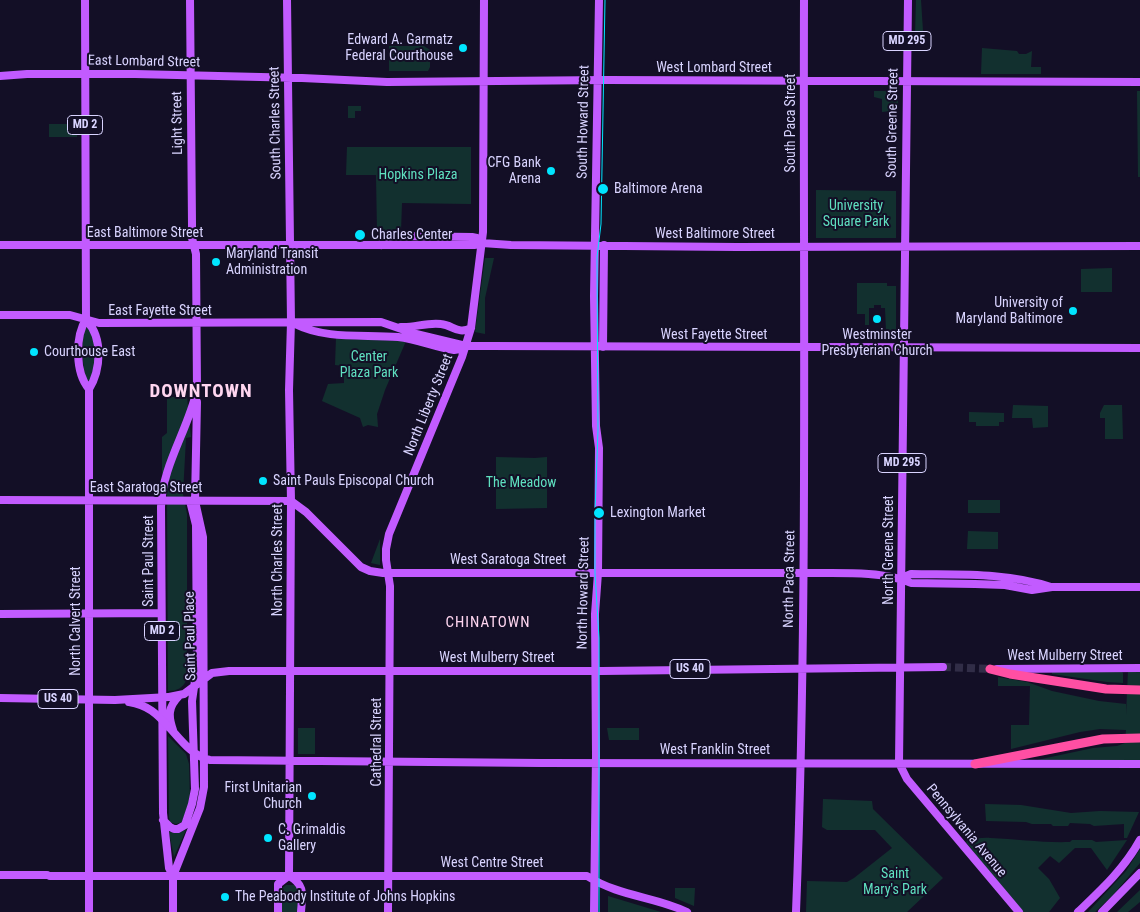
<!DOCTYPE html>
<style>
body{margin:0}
canvas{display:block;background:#130f26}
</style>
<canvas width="1140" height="912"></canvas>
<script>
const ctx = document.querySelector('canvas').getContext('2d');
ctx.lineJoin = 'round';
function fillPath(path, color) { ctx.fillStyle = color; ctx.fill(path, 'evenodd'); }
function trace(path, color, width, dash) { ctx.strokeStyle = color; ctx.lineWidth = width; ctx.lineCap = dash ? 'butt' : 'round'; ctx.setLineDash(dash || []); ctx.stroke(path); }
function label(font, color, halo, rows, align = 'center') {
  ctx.font = font + ' "Roboto Condensed",sans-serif'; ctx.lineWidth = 4; ctx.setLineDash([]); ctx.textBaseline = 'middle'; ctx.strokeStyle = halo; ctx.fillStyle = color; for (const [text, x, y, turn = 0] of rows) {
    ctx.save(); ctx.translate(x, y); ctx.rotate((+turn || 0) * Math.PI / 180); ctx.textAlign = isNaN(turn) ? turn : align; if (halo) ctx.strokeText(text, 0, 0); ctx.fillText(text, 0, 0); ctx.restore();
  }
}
fillPath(new Path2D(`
 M916,0H921L924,47H922L915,36Z
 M389,46H424L430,50V67L428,71H389Z
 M982,48L1017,51L1019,54H1026L1032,51L1031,67H1041V74H981Z
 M874,91H898V110L882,112V99L874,97Z
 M1137,91H1140V177H1138Z
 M348,106H361V111H355V118H348Z
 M49,124H77V137H49Z
 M347,147H471V204L402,203L401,231H377L376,175H346Z
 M816,190L896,191V238H816Z
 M485,258H494L485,298V334L475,332Z
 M1112,268V292H1081V269Z
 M857,283H887V286H896V339H857V331H864V330L886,331L885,308H881V305H874V308H869V325H865V314H857Z
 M87,327L94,332V370L89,384C82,373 81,342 84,329Z
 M336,338L406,341L385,390L377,414L378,427L368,425L363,427L360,418L322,401L328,384L344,383V366L335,365Z
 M167,397H187L191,437L186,438L183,494L187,514V679C183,688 177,691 168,691L167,492L162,472V437L167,433Z
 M1013,405L1048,406V427L1033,428L1032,418H1012Z
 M1104,405H1122L1123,439H1105V418H1100V413Z
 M969,412L1004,413V422H999V426H976V422H969Z
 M496,457L535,458L547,457V508L496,509Z
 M968,500H1000V513H968Z
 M968,531L998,532V549H967Z
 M380,539V565L371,563Z
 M1121,671L1123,673V683L1107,682L1052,674V672Z
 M1128,671H1140V760H1037L1093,748L1117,746L1125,743L1126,730L1100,729L1080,732L1011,749V725H1029L1030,686H998V677L1027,682L1052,691L1099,701L1126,704V715Z
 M298,728H315V754H298Z
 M607,728H639V740H609Z
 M168,736L186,754L189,764L190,801L182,822L176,824L170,822L169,817Z
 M823,799L872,801L873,809L943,878L907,912H806L807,881L847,882L854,878L892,848L875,830H827L822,827Z
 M985,804L1021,805L1071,813L1100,811L1139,812L1127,838H1124V824L1094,826L1090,824L1070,823L1068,826H1053L1051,824H1032L1026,822L986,821Z
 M186,830L174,857L169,832L177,833Z
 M971,837C977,840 983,837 990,838C1017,839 1043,843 1070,842L1072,840H1092L1096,842L1127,840L1107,870L1091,848H1075L1059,863L1050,856L1038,868L1049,879L1060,898L1049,912H1020L966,842Z
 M1140,849V863L1113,895L1095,912H1088L1126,871Z
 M286,885H294L299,890V912H280V890Z
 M675,888H695L694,906L675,898Z
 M1140,890V902L1128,912H1117Z
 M608,896L661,912H608Z`), '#12302f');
trace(new Path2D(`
 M943,667L990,669`), '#312d47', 8, [8, 4]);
trace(new Path2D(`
 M85,0L86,319C75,337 75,373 89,389
 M287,0L291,322L289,390L291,501L289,876
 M908,0L899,763L907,779L1019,912
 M0,76L27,74H135L302,78L387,82L608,80L1140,82
 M0,245H475L482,243L511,245L737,247L1140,246
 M381,245L385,238L394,236L472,237L477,238L482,243
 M0,315H70L99,323L381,322L416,334L466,346H489L1140,348
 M87,321C103,338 101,370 89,389V912
 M295,324C327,340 364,334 398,337C417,339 435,347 454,350L460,349L466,346
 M401,327C414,328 427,322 441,324C453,325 458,335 471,328
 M603,347L604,245
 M0,500L291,501L306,512L361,567L370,571L383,573H811C839,573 886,571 911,583L975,584L1005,585L1032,590L1052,587H1140
 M902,578L911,574C957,575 1006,572 1051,587
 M0,614L161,613
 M997,669L1140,668
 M169,697L184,694L212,673L229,671H602L943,667
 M169,727C180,739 193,757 210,760L541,763L1140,764
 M173,730C168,716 168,707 179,696
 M163,820L170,827L174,829H178L185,825L192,804L195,789L192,701L197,667L196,525L190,501
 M0,875H47
 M50,876H587C620,897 654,896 687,912
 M173,876L200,808L204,787L203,537L195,501L197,402
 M289,876C306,885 302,896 301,912
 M173,912V876L169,868L163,813L161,507C162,466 188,430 197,390L196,254L192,238V224L190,0
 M278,912V884L287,877
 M388,912L390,586L386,560V549L389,534L462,357L471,328L483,232L484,0
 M594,912L596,755L595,614L598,573L599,448L596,426L594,296L599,0
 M796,912C808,608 803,304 804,0
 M1078,912C1101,890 1124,869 1140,840
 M1102,912L1140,873`), '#c25bff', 8);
trace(new Path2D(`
 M990,669L1010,674L1106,689L1140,690
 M975,764L1103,739L1140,738`), '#ff4fa3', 9);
trace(new Path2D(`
 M599,912V638L595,573V512L598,430L597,257L601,224L605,0`), '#00e5ff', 1);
trace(new Path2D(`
 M0,698L115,700L169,697
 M129,702C148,705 157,714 169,727`), '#c25bff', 8);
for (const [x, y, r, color] of [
 [463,48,5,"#00e5ff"],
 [551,171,5,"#00e5ff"],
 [603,189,6,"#00e5ff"],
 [360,235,6,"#00e5ff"],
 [216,262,5,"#00e5ff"],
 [1073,311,5,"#00e5ff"],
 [877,319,5,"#00e5ff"],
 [34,352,5,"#00e5ff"],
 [263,481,5,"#00e5ff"],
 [599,513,6,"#00e5ff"],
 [312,796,5,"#00e5ff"],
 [268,838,5,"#00e5ff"],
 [225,897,5,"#00e5ff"]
]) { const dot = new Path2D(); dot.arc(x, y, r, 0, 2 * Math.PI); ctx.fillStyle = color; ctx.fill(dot); trace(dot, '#130f26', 2); }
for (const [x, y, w] of [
 [907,41,48],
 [85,125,35],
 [902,463,48],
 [162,631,35],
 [690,669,40],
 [58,699,40]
]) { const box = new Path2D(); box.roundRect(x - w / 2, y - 9.5, w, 19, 4); ctx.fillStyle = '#130f26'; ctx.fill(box); trace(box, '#d9d4ff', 1); }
label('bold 12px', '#d9d4ff', null, [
 ["MD 295",907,41],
 ["MD 2",85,125],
 ["MD 295",902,463],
 ["MD 2",162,631],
 ["US 40",690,669],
 ["US 40",58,699]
]);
label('14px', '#d9d4ff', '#130f26', [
 ["Edward A. Garmatz",453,40,"right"],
 ["Federal Courthouse",453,56,"right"],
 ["CFG Bank",541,163,"right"],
 ["Arena",541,179,"right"],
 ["Baltimore Arena",614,189],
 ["Charles Center",371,235],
 ["Maryland Transit",226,254],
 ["Administration",226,270],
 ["University of",1063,303,"right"],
 ["Maryland Baltimore",1063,319,"right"],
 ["Westminster",877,335,"center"],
 ["Presbyterian Church",877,351,"center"],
 ["Courthouse East",44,352],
 ["Saint Pauls Episcopal Church",273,481],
 ["Lexington Market",610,513],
 ["First Unitarian",302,788,"right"],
 ["Church",302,804,"right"],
 ["C. Grimaldis",278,830],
 ["Gallery",278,846],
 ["The Peabody Institute of Johns Hopkins",235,897]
], 'left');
label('14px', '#d9d4ff', '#130f26', [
 ["East Lombard Street",144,62,1],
 ["West Lombard Street",714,68],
 ["South Howard Street",584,122,-89],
 ["Light Street",178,123,-91],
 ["South Charles Street",276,123,-91],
 ["South Paca Street",791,123,-90],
 ["South Greene Street",893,123,-89],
 ["East Baltimore Street",145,233],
 ["West Baltimore Street",715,234],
 ["East Fayette Street",160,311],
 ["West Fayette Street",714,335],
 ["North Liberty Street",429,405,-68],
 ["East Saratoga Street",146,488],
 ["North Greene Street",889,550,-90],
 ["North Charles Street",278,560,-90],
 ["West Saratoga Street",508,560],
 ["Saint Paul Street",149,561,-90],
 ["North Paca Street",790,579,-89],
 ["North Howard Street",584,593,-89],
 ["North Calvert Street",76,621,-90],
 ["Saint Paul Place",191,636,-91],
 ["West Mulberry Street",1065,656],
 ["West Mulberry Street",497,658],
 ["Cathedral Street",377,742,-90],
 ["West Franklin Street",715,750],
 ["Pennsylvania Avenue",966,831,50],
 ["West Centre Street",492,863]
]);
label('14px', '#5fe0c0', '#130f26', [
 ["Hopkins Plaza",418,175],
 ["University",856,206],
 ["Square Park",856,222],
 ["Center",369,357],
 ["Plaza Park",369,373],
 ["The Meadow",521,483],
 ["Saint",895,874],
 ["Mary's Park",895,890]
]);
ctx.letterSpacing = '1px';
label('15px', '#ffd6f0', '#130f26', [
 ["CHINATOWN",488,623]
]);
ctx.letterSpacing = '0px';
ctx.letterSpacing = '1px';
label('bold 19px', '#ffd6f0', '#130f26', [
 ["DOWNTOWN",201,392]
]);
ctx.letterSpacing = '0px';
</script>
